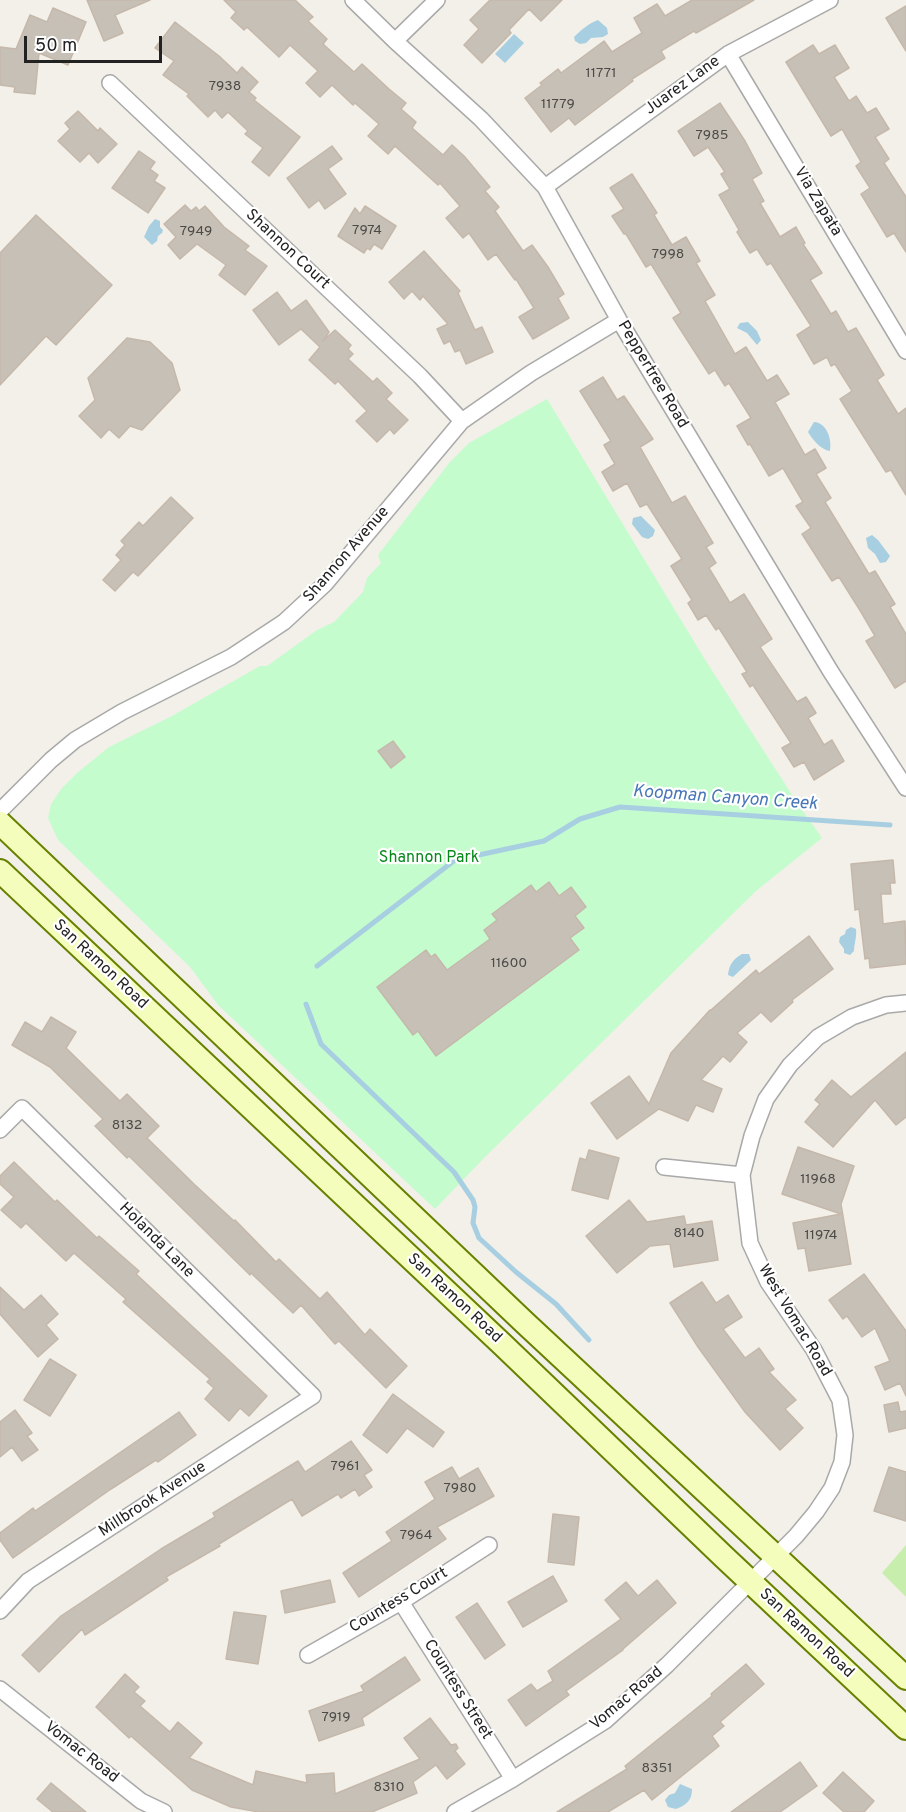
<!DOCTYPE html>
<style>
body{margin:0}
#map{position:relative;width:906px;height:1812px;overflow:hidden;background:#f2f0e8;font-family:Overpass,sans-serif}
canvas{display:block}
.scale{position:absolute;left:24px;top:36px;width:138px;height:27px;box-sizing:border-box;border:3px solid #222;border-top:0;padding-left:8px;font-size:18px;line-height:21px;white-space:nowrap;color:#222;-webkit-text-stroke:4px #fff;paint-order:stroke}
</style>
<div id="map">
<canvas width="906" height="1812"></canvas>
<div class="scale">50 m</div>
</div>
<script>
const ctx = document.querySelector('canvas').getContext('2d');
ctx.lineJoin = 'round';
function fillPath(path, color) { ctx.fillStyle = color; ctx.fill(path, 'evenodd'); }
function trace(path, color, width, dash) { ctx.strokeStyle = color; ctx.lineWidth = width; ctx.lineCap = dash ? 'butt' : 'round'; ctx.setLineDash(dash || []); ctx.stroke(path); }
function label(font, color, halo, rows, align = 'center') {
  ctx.font = font + ' Overpass,sans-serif'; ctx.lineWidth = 4.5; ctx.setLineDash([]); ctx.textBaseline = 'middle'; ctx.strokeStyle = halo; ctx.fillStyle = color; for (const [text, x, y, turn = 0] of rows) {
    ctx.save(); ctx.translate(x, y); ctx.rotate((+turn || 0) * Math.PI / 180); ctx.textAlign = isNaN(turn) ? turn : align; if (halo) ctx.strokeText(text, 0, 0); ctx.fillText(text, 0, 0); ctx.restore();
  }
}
fillPath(new Path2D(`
 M906,1545V1597L882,1573Z`), '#c7eead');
fillPath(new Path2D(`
 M547,399L704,658L796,801L822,838L756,891L484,1158L435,1209L218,1005L190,967L58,840L48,818L51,804L62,788L77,773L109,747L170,717L260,666H267L317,630L334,622L363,592L367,578L381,563L378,555L449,463L469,443Z`), '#c5fcce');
fillPath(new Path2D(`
 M598,20L607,28L608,34L603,37L591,38L586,43L580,44L575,41L574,37C581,30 588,24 598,20Z
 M514,34L524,43L505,63L495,54Z
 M155,219L160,221V227L163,230L162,233L158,236L157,241L152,245L144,237L149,226Z
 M748,322L757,331L761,340L757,345L747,333L737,328L740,323Z
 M814,422C827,423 832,439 830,451C821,450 812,439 808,432Z
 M641,516L655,530L653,536L648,539L642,537L632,524L633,518Z
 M872,535L878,540L890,556L886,562L880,563L875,554L868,548L866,538Z
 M851,927L856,929C857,937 854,944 854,951L850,955L844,953V949L839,942L840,937L845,934L846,930Z
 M742,954H749L751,960L733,977L728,975C729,965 733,959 742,954Z
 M680,1784L692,1789C692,1801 686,1805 676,1809L668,1807L665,1800L669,1795L675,1793Z`), '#a7cfe1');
trace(new Path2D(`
 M317,966L455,860L544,841L580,819L620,807L890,825
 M306,1004L321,1044L454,1172L473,1200L475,1207L473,1223L479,1238L516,1272L556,1304L589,1340`), '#a7cfe1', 5);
const building = new Path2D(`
 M87,0H150L115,15L123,33L104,41Z
 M224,0H295L313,17L308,21L327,39L323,44L354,72L362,64L389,89L406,103L401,109L416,122L412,128L443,155L452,145L464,156L490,187L485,191L499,207L495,211L523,251L532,245L548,267L564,294L558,298L569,318L533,339L519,317L534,308L516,279L515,280L496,254L488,260L469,233L463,238L446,218L460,206L440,183L438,185L395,146L388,154L368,136L379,124L355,103L353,105L332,85L320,97L306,83L318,71L290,45L279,57L247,27L244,30L231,18L236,12Z
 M490,0H562L541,21L529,9L509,30L511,33L482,63L464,45L479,29L470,20Z
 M692,0H754L696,33L694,31L661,51L665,58L632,79L633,81L575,125L569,118L551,132L525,98L542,85L540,83L558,69L561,73L604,41L612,52L642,33L634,18L657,4L665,16Z
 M906,6V51L886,18Z
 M53,8L86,22L68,65L39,53L35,94L14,92L15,87L0,85V47L16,49L30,15L47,22Z
 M175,22L219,56L237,73L242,67L258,82L249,92L256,98L254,100L300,137L269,176L252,162L263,148L245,134L248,131L228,112L222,118L215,110L208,117L187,96L189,94L163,75L174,61L155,48Z
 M813,45L819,54L835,45L849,68L834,77L849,101L856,96L867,113L876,108L889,129L875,137L889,159L884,163L906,197V252L894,233L887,237L861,194L870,188L856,166L861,162L842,129L831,136L786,62Z
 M720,103L745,141L762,173L752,179L764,201L760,203L780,237L796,227L805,243L803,244L822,273L810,280L831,314L836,311L848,332L856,328L884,375L877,380L898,414L906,408V495L891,470L886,472L840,399L852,391L835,364L831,366L827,357L814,364L797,335L811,326L771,263L767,265L757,249L750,253L737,232L739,230L719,195L730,189L721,174L725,172L708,147L694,156L678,131Z
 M78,111L98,131L100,128L117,144L98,163L89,153L80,162L58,141L70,129L65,123Z
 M332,146L342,159L328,169L346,194L325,209L319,200L309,208L287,178Z
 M139,151L155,162L150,169L158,175L154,181L165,188L148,213L112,188Z
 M632,174L657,213L654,215L672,245L686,237L700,261L696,263L715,295L705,301L735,354L746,347L767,381L777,375L789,394L775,402L805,455L815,449L826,468L816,474L831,498L825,502L869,574L875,571L895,604L890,607L906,634V681L895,688L866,641L875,636L861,612L839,577L832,581L802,534L811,528L796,506L803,502L783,468L769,476L750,444L748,445L737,426L751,418L729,383L725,386L715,370L709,374L673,318L681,313L651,264L646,267L626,234H624L612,216L624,209L610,188Z
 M185,205L191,211L196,207L199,211L205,206L224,227L249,246L245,250L267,266L245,295L219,275L226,265L197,244L180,259L168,245L176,237L164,224Z
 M365,206L396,226L382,249L374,244L370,250L367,248L364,253L338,236L355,208L360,214Z
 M36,215L112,285L56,345L46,336L0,385V253Z
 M424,251L460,291L458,293L475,330L482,327L493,352L466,364L460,350L455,352L450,341L444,344L437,329L448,324L423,296L420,300L412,291L404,299L389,282Z
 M277,292L291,311L306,300L329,332L323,341L335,330L351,345L348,349L353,354L348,359L373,382L377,378L392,393L386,399L408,420L394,434L390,429L377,442L356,421L367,411L338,381L335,384L309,360L320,347L301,329L279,345L253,310Z
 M127,338L150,342L172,363L180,390L142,430L130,426L119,438L109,429L101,438L79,416L95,400L88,378Z
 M603,377L617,400L624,396L653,439L640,447L672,503L685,496L713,543L706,547L716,563L709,568L730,603L744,594L772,639L760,647L797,702L806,697L816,713L808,718L824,745L832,740L844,761L814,780L804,762L794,767L782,748L791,743L753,685L750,687L742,674L747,672L719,628L716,630L706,615L698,620L688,603L692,600L671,566L682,559L647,504L640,507L627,483L613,491L602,472L615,464L604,445L611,441L580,391Z
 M171,497L193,518L138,576L133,572L115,591L103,580L121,560L116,555L125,545L121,541L139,522L143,526Z
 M393,741L405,757L391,768L378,751Z
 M893,860L895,883H890L891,894H881L883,924L905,921L906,964L870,968L869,958L865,959L859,909L855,910L851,864Z
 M549,882L559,896L571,887L586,907L575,916L584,928L570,938L579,950L436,1056L418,1031L413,1035L377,987L426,950L431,957L435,954L447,970L490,939L484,930L497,920L492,914L531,885L536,892Z
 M809,936L833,969L792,1000L793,1002L771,1022L761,1012L737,1033L747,1042L730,1062L723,1056L701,1080L722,1089L713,1112L696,1105L688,1121L659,1109L617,1139L591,1103L629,1076L649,1104L671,1053L710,1010H711L756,970L759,974Z
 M51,1017L76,1032L66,1048L120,1101L127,1094L159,1126L147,1138L195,1185L234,1221L235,1220L276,1262L279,1259L320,1299L327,1292L365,1335L370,1329L407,1366L386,1388L339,1341L335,1344L301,1305L293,1313L251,1273L250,1275L129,1156L127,1158L95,1126L103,1119L50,1067L12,1045L25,1022L42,1032Z
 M906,1052V1117L896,1125L875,1100L833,1147L805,1122L820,1104L815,1100L832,1080L851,1097Z
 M798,1147L854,1166L841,1204L851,1264L809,1271L805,1248L798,1249L793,1223L841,1214L782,1194Z
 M589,1150L619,1158L608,1199L572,1190L580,1158L586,1160Z
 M14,1162L55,1202L57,1200L97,1238L99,1236L139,1271L136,1274L267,1396L249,1416L240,1408L229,1421L205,1399L214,1388L207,1382L210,1379L123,1302L126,1299L74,1253L66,1261L26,1223L21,1228L1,1210L14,1197L0,1184V1176Z
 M629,1200L647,1222L684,1216L686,1225L712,1221L718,1260L674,1267L670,1244L650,1246L617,1273L586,1236Z
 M864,1274L906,1331V1396L900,1383L885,1390L875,1367L890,1361L875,1328L862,1337L847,1316L843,1319L829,1300Z
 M702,1282L716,1303L728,1295L742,1317L723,1329L745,1358L759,1348L774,1369L769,1372L796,1400L785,1409L803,1428L780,1450L745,1412L698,1347L670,1303Z
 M0,1287L24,1310L41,1295L58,1314L46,1325L58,1339L38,1357L0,1314Z
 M50,1359L76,1375L50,1416L24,1400Z
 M393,1394L444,1432L433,1447L407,1428L387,1453L363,1435Z
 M898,1402L900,1412L906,1411V1428L889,1432L884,1405Z
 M15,1410L32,1433L27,1436L38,1450L22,1461L12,1447L0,1457V1422Z
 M179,1412L196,1435L158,1462L156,1460L111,1489L13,1558L0,1540V1533L33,1508L35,1511Z
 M351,1441L372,1470L364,1475L372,1487L359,1496L355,1489L341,1498L338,1494L302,1516L292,1499L219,1544L220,1546L166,1577L168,1580L85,1635L82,1629L39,1672L22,1655L61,1616L161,1549L215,1517L213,1513L298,1461L305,1472Z
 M452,1467L459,1479L478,1468L494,1496L437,1527L446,1539L359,1597L343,1573L392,1541L386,1532L435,1499L425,1482Z
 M889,1467L906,1472V1521L874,1511Z
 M553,1514L579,1517L574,1565L548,1562Z
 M553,1576L567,1601L523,1627L508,1602Z
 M330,1580L335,1602L285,1613L281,1591Z
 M657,1580L676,1603L623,1649V1650L566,1691L569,1695L526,1726L508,1700L531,1684L537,1691L553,1681L548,1671L621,1619L605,1600L626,1582L638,1596Z
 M477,1603L505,1645L485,1659L456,1617Z
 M234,1612L266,1616L258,1664L226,1659Z
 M405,1657L420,1680L362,1718L364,1725L319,1741L309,1711L364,1691L361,1686Z
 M746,1664L764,1684L720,1722L724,1726L712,1736L719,1746L652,1800L644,1790L608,1812H557L627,1769L625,1766L712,1696L711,1694Z
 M125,1674L139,1687L134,1692L145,1701L140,1706L170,1732L178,1722L202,1743L189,1758L253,1785L256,1771L307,1783L306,1775L334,1773L335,1794L420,1759L404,1738L430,1718L451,1745L456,1744L458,1748L455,1751L465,1764L447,1779L436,1765L413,1782L417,1793L372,1812H259L231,1807L192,1790L131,1736L129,1738L96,1707Z
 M800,1762L817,1786L780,1812H731Z
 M843,1772L874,1801L864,1812H844L823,1793Z
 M51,1783L86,1812H53L37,1799Z`);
fillPath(building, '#c7c0b7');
trace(building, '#c5b8aa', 1.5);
const street = new Path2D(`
 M353,0L395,41L481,119L545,187L619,320L831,672L906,788
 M395,41L437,0
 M728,54L906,351
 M110,83L420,376L462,421
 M545,187L728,54L830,0
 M0,811L51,760L75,740L122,712L231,657L284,622L325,584L462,421L531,373L619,320
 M0,1130L22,1108L313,1396L28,1581L0,1611
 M664,1167L742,1175
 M401,1602L513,1779
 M308,1655L401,1602L489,1545
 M0,1689L141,1801L164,1812
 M455,1812L513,1779L605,1721L667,1665L796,1536L816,1512L832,1488L842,1462L845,1435L840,1400L814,1350L768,1282L750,1243L742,1175L752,1136L766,1099L790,1065L818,1037L852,1017L886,1005L906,1003`);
const secondary = new Path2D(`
 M0,823L524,1322L906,1678
 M0,871L503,1345L724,1557L906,1728`);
trace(street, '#a9a9a9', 18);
trace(secondary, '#688100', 26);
trace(street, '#fff', 15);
trace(secondary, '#f4fdbc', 22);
label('14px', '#4b4a47', null, [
 ["11771",601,74],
 ["7938",225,87],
 ["11779",558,105],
 ["7985",712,136],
 ["7974",367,231],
 ["7949",196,232],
 ["7998",668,255],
 ["11600",509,964],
 ["8132",127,1126],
 ["11968",818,1180],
 ["8140",689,1234],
 ["11974",821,1236],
 ["7961",345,1467],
 ["7980",460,1489],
 ["7964",416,1536],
 ["7919",336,1718],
 ["8351",657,1769],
 ["8310",389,1788]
]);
label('16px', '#222', '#fff', [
 ["Juarez Lane",683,86,-36],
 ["Via Zapata",817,202,59],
 ["Shannon Court",287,250,43],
 ["Peppertree Road",652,375,59],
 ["Shannon Avenue",347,555,-49],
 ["San Ramon Road",100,965,43],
 ["Holanda Lane",156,1241,45],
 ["San Ramon Road",454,1299,43],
 ["West Vomac Road",794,1321,59],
 ["Millbrook Avenue",153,1500,-33],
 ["Countess Court",399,1601,-31],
 ["San Ramon Road",806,1634,43],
 ["Countess Street",457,1690,58],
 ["Vomac Road",627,1699,-40],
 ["Vomac Road",81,1753,38]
]);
label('16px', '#07891c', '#fff', [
 ["Shannon Park",429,859]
]);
label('italic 18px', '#4876b7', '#fff', [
 ["Koopman Canyon Creek",725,799,4]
]);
</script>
